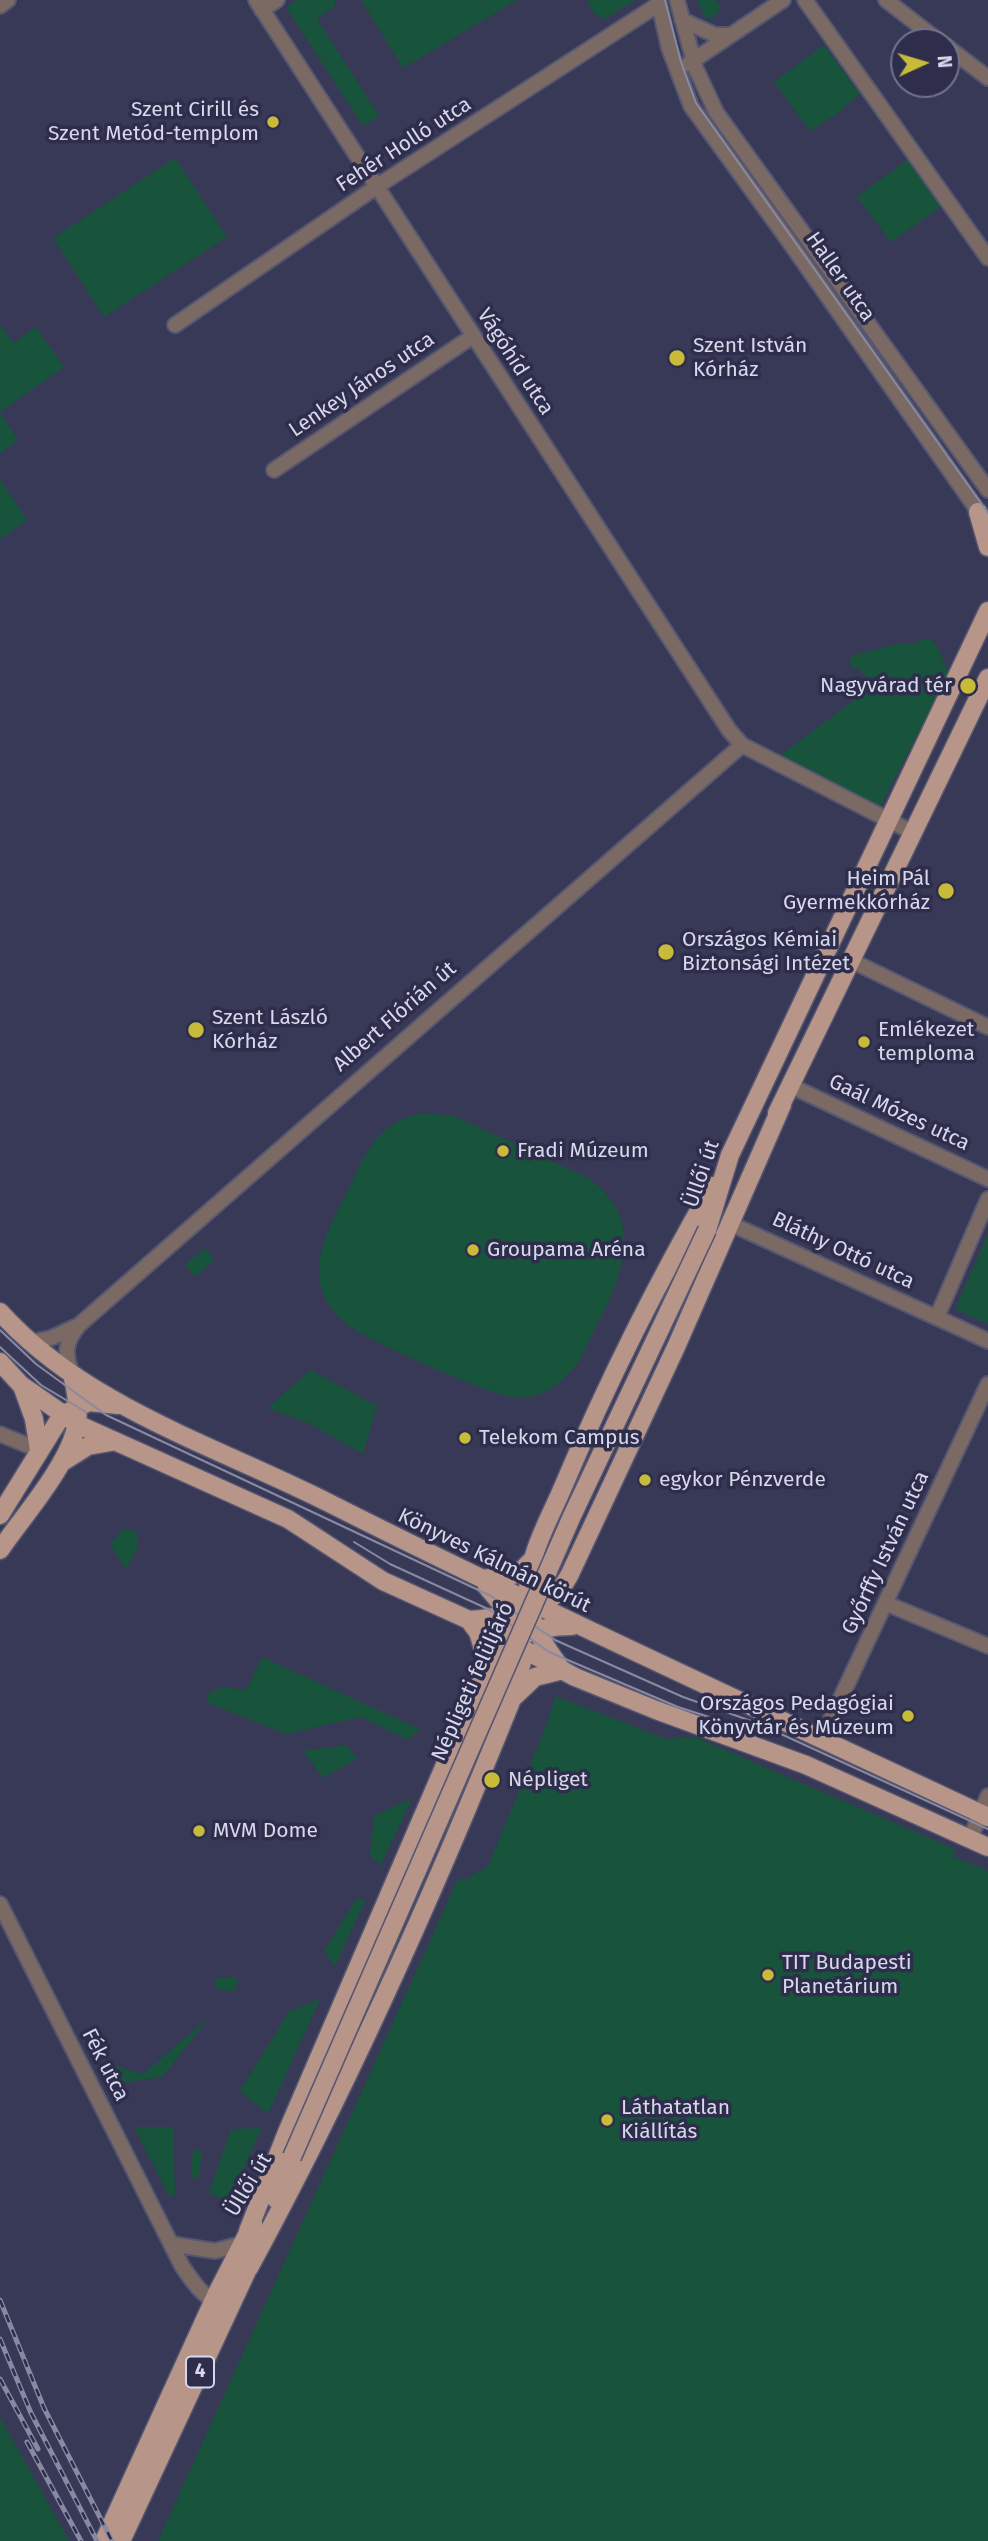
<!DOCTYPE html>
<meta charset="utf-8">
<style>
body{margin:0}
#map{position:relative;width:988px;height:2541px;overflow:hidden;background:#383957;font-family:"Fira Sans",sans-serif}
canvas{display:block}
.north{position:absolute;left:890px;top:28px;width:70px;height:70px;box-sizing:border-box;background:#2e2e4c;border:2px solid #72728c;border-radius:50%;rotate:86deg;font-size:19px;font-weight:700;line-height:28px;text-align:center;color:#d7d8eb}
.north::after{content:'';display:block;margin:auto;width:24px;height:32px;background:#c9bb3a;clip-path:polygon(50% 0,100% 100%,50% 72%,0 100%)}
</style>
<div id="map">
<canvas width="988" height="2541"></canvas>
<div class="north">N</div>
</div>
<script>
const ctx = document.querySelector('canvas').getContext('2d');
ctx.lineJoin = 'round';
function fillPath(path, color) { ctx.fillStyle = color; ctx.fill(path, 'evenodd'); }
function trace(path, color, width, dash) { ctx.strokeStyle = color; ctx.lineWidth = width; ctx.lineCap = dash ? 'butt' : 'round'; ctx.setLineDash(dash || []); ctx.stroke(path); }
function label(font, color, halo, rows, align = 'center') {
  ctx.font = font + ' "Fira Sans",sans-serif'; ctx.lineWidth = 7; ctx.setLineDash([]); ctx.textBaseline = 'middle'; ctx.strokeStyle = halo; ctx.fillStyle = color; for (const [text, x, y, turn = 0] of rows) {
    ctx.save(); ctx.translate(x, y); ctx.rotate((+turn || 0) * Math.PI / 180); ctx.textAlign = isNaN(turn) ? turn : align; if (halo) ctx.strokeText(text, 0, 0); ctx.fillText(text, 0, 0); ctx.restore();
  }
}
fillPath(new Path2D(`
 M297,0H335V6L317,19L379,116L363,126L286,7Z
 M361,0H517L403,68Z
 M587,0H635L605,19L594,14Z
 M697,0H714L721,6L716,16L706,19Z
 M824,45L860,94L843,107L844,109L810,131L774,82Z
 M175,158L227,237L104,317L53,238Z
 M908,159L942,206L891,242L857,197Z
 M0,324L13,343L36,327L64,367L0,412Z
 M0,413L18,440L0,453Z
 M0,479L27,520L0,539Z
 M923,639H930L936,644L949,673L880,807L778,757L866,691V677L859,669L850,666L851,656L900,643L913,644Z
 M424,1113L454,1116L590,1179C659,1231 607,1300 580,1360C565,1381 546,1397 519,1398C495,1398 363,1339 344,1322C333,1313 325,1300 321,1287C312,1250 337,1213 352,1182C368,1146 383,1120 424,1113Z
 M988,1234V1324L955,1309Z
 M205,1248L215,1260L195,1277L185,1265Z
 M311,1370L377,1406L363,1454L308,1423L267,1408Z
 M124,1528L137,1532L138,1547L126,1570L110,1544Z
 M262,1657L420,1729L408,1740L361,1717L286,1734L206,1702L209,1693L222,1687L246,1690Z
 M555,1696L667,1739L695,1737L955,1849L952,1856L988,1871V2541H158L458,1879H466L488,1866L548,1721Z
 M347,1745L357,1759L323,1778L303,1751Z
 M412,1798L381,1865V1866L370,1855L374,1816Z
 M366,1898L335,1967L324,1951L355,1901Z
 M238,1977L235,1991L217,1990L214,1978Z
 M320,1999L268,2114L240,2091L289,2011Z
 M212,2015L162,2077L114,2084L106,2071L116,2066L143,2074Z
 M134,2127H173L175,2193L170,2198Z
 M262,2128L228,2202L209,2193L231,2129Z
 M193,2149L202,2151L199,2179L191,2176Z
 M0,2417L69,2541H0Z`), '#18533c');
const minor = new Path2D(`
 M256,0L729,730L742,745L912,832
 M658,0L669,48L691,106L788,240L983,518
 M677,0L696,69L716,112L988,490
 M805,0L988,258
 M886,0L940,42
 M0,6L8,0
 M262,10L277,0
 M682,20L715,35H728
 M946,46L988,78
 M688,64L783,0
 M175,325L376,187L659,4
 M274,470L473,336
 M850,960L988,1027
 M791,1086L988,1179
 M731,1224L988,1341
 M937,1317L988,1199
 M32,1342L51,1338L75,1327
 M72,1374C64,1353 65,1342 79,1325L742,745
 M0,1434L39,1450
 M885,1603L988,1646
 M821,1740L988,1384
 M970,1839L988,1796
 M0,1904L182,2266C196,2287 206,2301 231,2308
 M171,2244L215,2251L241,2244`);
const major = new Path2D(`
 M978,512L988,547
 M777,1113L988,678
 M707,1230L730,1155L988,611
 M0,1312C86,1407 216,1446 327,1502C545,1612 767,1713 988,1817
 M0,1362L21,1385L77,1424L288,1519L383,1581L469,1620L575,1677L656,1710L806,1765L988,1847
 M22,1386L34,1419L39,1450
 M61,1463L88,1446L111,1442
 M0,1515L62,1415L89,1402L118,1405
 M0,1550C23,1516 70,1464 77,1423C79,1407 76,1390 72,1374
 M483,1579L518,1574L533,1559
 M469,1620L478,1632L488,1665
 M470,1620C494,1618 538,1611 556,1594C561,1590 565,1582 569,1576L676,1347L782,1105
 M558,1664C542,1642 528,1621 528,1592C528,1555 549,1520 563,1487C607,1383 657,1283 713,1186
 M515,1696L535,1677L563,1670
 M276,2199L292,2157
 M248,2231L287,2132L488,1665C507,1635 538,1626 572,1626
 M249,2268C349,2084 434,1894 512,1699L524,1655L509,1613L487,1587
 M104,2541L217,2293L253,2223
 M121,2541L253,2258`);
trace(minor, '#555672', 18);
trace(major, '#555672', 21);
trace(minor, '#7a6a63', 14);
trace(major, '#b79588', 18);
trace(new Path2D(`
 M665,0L681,62L696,103L988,513
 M0,1330L36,1364L106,1415L491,1596L555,1640L683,1697L757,1723L988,1829
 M0,1347L41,1385L86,1412
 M354,1542L390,1564L490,1610L549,1652L678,1707L740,1727`), '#898aa2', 2);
const rail = new Path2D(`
 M0,2300L44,2408L112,2541
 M0,2339L31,2413L97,2541
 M0,2379L38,2449
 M27,2442L81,2541`);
trace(rail, '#898aa2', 5);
trace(rail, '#2e2e4c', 2.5, [8]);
const majorBridge = new Path2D(`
 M292,2157L572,1516L707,1230`);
trace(majorBridge, '#555672', 21, []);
trace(majorBridge, '#b79588', 18);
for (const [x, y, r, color] of [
 [273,122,7,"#c9bb3a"],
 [677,358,9,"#c9bb3a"],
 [968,686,9,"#c9bb3a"],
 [946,891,9,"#c9bb3a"],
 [666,952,9,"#c9bb3a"],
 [196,1030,9,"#c9bb3a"],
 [864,1042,7,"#c9bb3a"],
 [503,1151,7,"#c9bb3a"],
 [473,1250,7,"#c9bb3a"],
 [465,1438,7,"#c9bb3a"],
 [645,1480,7,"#c9bb3a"],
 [908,1716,7,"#c9bb3a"],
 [492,1780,9,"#c9bb3a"],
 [199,1831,7,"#c9bb3a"],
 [768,1975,7,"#c9bb3a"],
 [607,2120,7,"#c9bb3a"]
]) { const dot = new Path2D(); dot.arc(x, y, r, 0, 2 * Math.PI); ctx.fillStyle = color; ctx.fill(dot); trace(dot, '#2e2e4c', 2.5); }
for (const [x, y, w] of [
 [200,2372,28]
]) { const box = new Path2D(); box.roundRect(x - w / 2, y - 15.5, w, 31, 5); ctx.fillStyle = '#2e2e4c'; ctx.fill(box); trace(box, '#d7d8eb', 2); }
label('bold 19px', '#d7d8eb', null, [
 ["4",200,2372]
]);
label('21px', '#d7d8eb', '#2e2e4c', [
 ["Szent Cirill és",259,110,"right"],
 ["Szent Metód-templom",259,134,"right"],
 ["Szent István",693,346],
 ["Kórház",693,370],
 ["Nagyvárad tér",952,686,"right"],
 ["Heim Pál",930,879,"right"],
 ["Gyermekkórház",930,903,"right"],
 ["Országos Kémiai",682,940],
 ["Biztonsági Intézet",682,964],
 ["Szent László",212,1018],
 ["Kórház",212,1042],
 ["Emlékezet",878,1030],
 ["temploma",878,1054],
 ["Fradi Múzeum",517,1151],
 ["Groupama Aréna",487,1250],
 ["Telekom Campus",479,1438],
 ["egykor Pénzverde",659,1480],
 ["Országos Pedagógiai",894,1704,"right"],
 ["Könyvtár és Múzeum",894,1728,"right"],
 ["Népliget",508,1780],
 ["MVM Dome",213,1831],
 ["TIT Budapesti",782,1963],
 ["Planetárium",782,1987],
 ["Láthatatlan",621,2108],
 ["Kiállítás",621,2132]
], 'left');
label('21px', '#d7d8eb', '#2e2e4c', [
 ["Fehér Holló utca",404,145,-33],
 ["Haller utca",840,277,55],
 ["Vágóhíd utca",515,362,57],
 ["Lenkey János utca",362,385,-34],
 ["Albert Flórián út",395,1017,-41],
 ["Gaál Mózes utca",899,1113,25],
 ["Üllői út",702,1174,-71],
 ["Bláthy Ottó utca",843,1251,25],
 ["Győrffy István utca",886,1553,-65],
 ["Könyves Kálmán körút",494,1561,26],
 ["Népligeti felüljáró",473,1682,-66],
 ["Fék utca",105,2065,63],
 ["Üllői út",249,2185,-59]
]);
</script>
